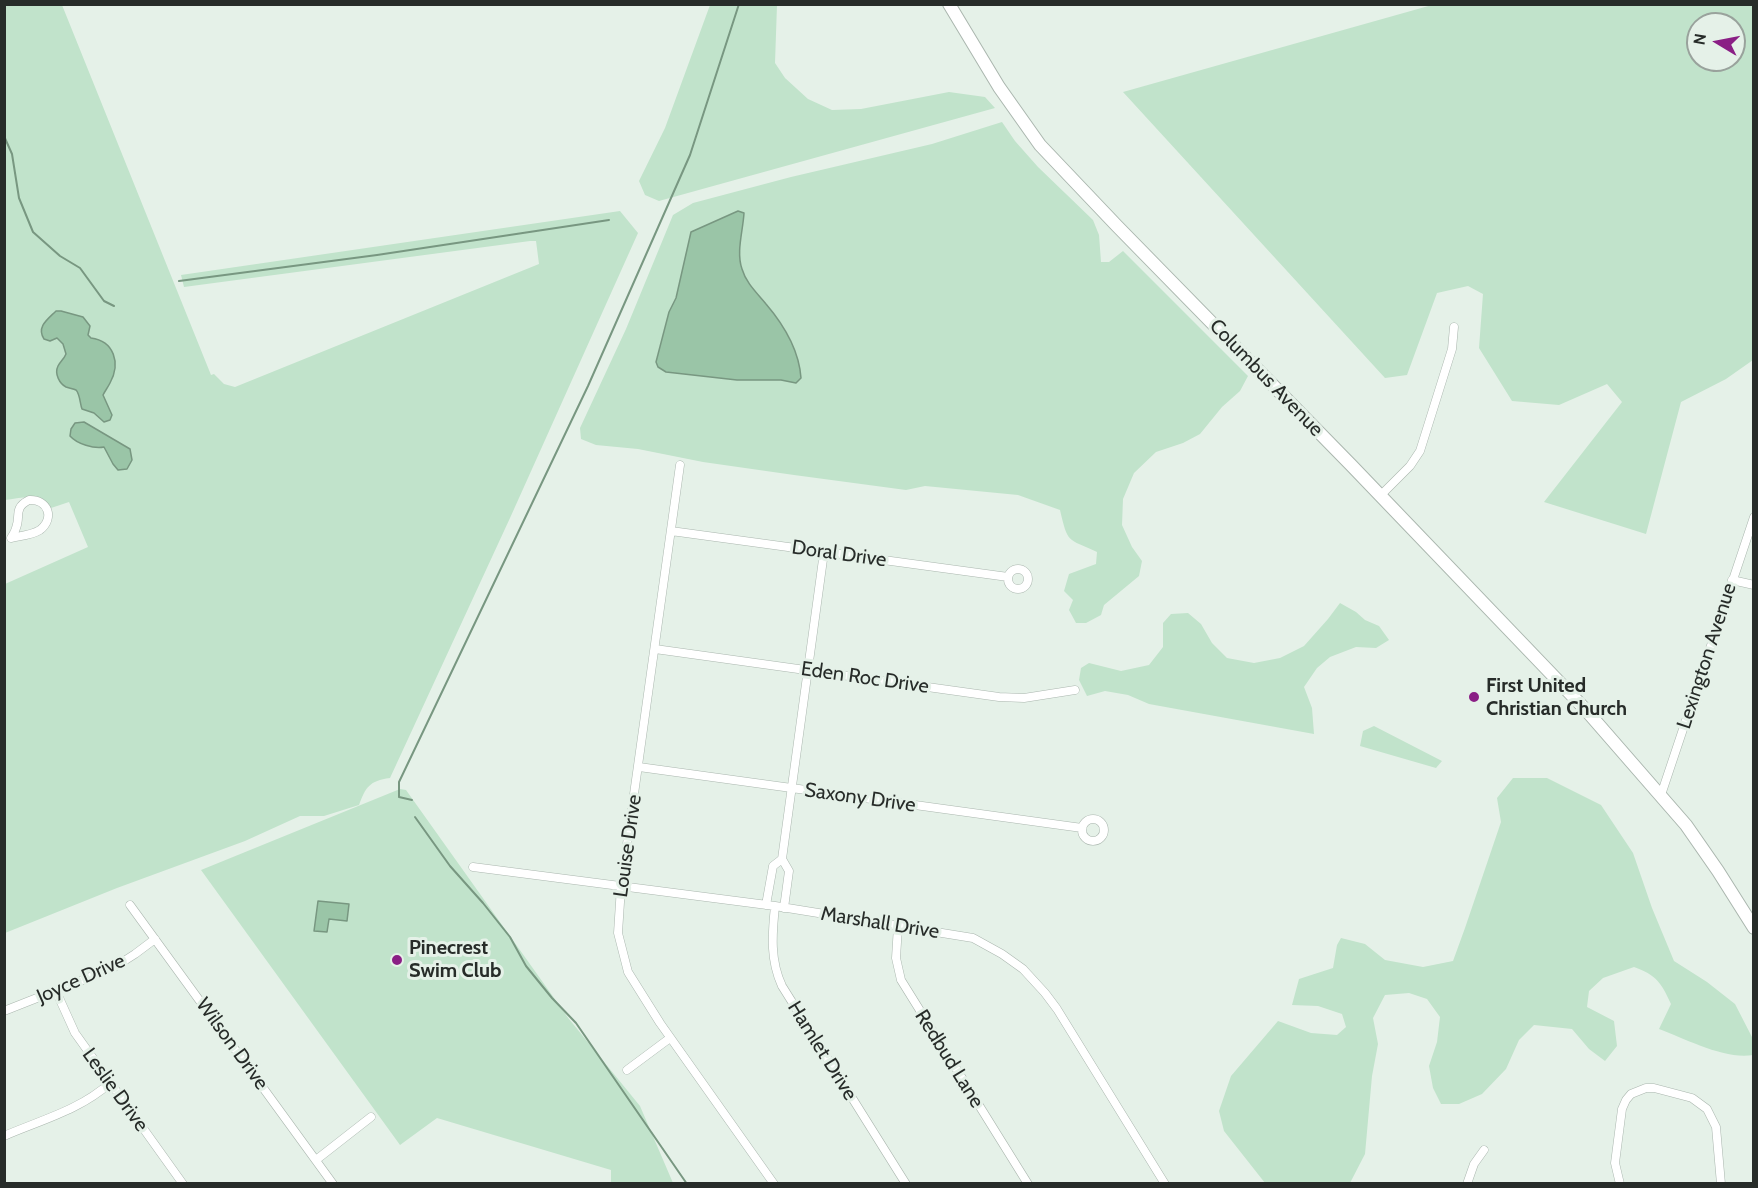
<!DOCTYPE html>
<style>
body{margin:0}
#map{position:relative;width:1758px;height:1188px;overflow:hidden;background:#e5f1e8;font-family:Cabin,sans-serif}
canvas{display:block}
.frame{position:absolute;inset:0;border:6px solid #272c29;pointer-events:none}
.north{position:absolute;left:1686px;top:12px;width:60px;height:60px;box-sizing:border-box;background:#e5f1e8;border:2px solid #99a29c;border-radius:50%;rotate:280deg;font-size:16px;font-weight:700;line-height:24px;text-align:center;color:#272c29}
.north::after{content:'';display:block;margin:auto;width:21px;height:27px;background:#8a1f85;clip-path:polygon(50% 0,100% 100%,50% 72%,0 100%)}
</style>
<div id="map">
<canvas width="1758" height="1188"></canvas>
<div class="frame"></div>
<div class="north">N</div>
</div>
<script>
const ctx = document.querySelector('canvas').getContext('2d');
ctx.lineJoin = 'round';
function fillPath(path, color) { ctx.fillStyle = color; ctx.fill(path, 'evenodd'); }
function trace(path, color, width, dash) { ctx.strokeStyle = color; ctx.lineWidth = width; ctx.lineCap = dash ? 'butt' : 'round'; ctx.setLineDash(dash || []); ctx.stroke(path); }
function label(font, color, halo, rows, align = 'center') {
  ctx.font = font + ' Cabin,sans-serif'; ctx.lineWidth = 6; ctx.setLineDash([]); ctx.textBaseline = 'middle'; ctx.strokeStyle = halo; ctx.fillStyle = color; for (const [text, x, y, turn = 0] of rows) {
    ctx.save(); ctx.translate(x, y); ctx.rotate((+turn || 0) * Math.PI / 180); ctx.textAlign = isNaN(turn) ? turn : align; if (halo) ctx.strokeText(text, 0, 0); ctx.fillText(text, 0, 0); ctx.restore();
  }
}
fillPath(new Path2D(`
 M5,5H62L211,375L214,374L224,384L235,387L539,264L536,241H530L184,287L181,275L620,211L638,233L510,518L390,778C369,781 366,787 359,805L324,816H300L245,841L117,888L5,933V584L88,547L69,502L51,508C41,492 21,498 5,500Z
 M710,5H777L775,63L785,78L808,99L832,110L861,109L949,92L985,97L995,108L659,201L645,195L639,181L665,128Z
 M1432,5H1753V360L1726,379L1681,402L1646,534L1544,502L1622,402L1607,384L1559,405L1512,401L1479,348L1483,294L1468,286L1437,293L1407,375L1385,378L1123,92ZM1698,24H1734V60H1698Z
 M1002,122L1015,141L1038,167L1093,220L1099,235L1101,262H1109L1123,251L1248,376L1240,391L1222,407L1200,434L1183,443L1156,452L1134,473L1123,499L1122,525L1132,547L1142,561L1139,576L1104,605L1101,615L1086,623H1076L1069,610L1073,600L1064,591L1069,574L1096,564L1097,552C1067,538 1068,544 1060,510L1018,495L925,486L906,490L794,475L703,462L638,449L596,445L581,439L580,428L626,329L673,215L693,203L791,177L932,144ZM738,211L743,213C743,231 736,252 741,269C750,295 781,314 791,341C796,351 795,371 797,383L781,380H737L666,372L658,367L656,361L669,312L676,298L691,232Z
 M1340,603L1356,612L1365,620L1379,626L1389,640L1376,648L1356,647L1330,657L1317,668L1304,687L1312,708L1314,734L1149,704L1128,695L1105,691L1087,696L1079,680L1081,668L1089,663L1121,671L1149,665L1163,647V623L1171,614L1188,613L1201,624L1212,643L1227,658L1254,663L1280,658L1304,646L1328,619Z
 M1374,726L1442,761L1436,768L1360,746L1363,731Z
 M1513,778H1547L1601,805L1633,853L1652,908L1674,961L1707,982L1735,1004L1753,1039V1055C1725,1060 1686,1039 1659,1029L1671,1004C1661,982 1656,975 1634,967L1603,978L1589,991L1587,1007L1614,1021L1617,1046L1605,1061L1589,1049L1572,1029L1534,1025L1519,1040L1506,1069L1482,1094L1459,1104H1441L1433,1088L1429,1066L1437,1042L1440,1017L1427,999L1409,993L1385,995L1373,1018L1378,1044L1372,1076L1365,1154L1350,1183H1265L1224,1131L1219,1111L1231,1076L1278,1021L1311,1033L1337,1035L1346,1027L1342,1014L1318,1006L1292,1005L1299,979L1333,968L1337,945L1341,938L1365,944L1385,960L1423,967L1453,961L1465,928L1501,822L1497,798Z
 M400,789L406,790L569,1019L640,1106L673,1183H611V1170L437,1118L400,1145L201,870Z`), '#c1e3cb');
const water = new Path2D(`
 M738,211L744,213C743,231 736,252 742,269C746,283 757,293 766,304C784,325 799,350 801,378L796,383L781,380H737L666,372L658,367L656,362L669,312L676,298L691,232Z
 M56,311H61L83,317L90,326L88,335L91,338C114,341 121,363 110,383C108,387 105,391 103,395L112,415L110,420L104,422L94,413L82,409C80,404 80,394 76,390C74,389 69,388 66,387C60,384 54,374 58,366C60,362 64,359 66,354L63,344L57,338L50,341L44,339C36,327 48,319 56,311Z
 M84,422L130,449L132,460L127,469L118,470L113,464L104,447C94,449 77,444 70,436L71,429L75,423Z
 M318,901L349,904L347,921L329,919L327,932L314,931Z`);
fillPath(water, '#9ac5a7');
trace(water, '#789781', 1.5);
trace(new Path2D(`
 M4,136L12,154L19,198L33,232L60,256L80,268L104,301L114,306
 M179,281L377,255L609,220
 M412,800L399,797V782L588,386L690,155L739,4
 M415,817L450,866L483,903L510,937L526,966L552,998L576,1023L687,1184`), '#789781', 2);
const street = new Path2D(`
 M680,465L621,887L618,933L628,972L660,1023L774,1184
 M1380,496L1410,466L1420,451L1452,349L1454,327
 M29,500C48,499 55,518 40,530C32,535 20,536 11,538C13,535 15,532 16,528C21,516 13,508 29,500Z
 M671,531L1008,577
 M1008 579a10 10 0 1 1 20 0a10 10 0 1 1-20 0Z
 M1732,580L1754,585
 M655,649L999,697L1024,698L1075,690
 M639,767L1082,828
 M1661,795L1754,517
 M1082 830a11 11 0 1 1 22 0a11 11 0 1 1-22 0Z
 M782,859L789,871L784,908
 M473,867L775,906L973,938L1002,954L1023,969L1045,993L1057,1009L1165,1184
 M130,905L333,1184
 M766,905L773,866L782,859L824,552
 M775,906C772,935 770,960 782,986L906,1184
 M898,926L896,958L901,980L1028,1184
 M56,991L75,1033L183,1184
 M4,1011L113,968L135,954L155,939
 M627,1070L670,1038
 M4,1136C41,1120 80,1110 110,1083
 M316,1160L371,1117
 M1467,1184L1474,1164L1484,1150
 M1620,1184L1615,1163L1622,1109L1626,1100L1631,1094L1646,1088H1654L1692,1098L1707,1109L1716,1127L1721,1184`);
const primary = new Path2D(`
 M949,4L999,87L1040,145L1117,226L1352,466L1585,709L1686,825L1718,871L1754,928`);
trace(street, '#aab6ae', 9);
trace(primary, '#aab6ae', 14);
trace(street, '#fff', 8);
trace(primary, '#fff', 12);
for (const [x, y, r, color] of [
 [1474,697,6,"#8a1f85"],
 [397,960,6,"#8a1f85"]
]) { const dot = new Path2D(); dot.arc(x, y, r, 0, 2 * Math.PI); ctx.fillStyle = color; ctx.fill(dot); trace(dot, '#e5f1e8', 2); }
label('20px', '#272c29', '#e5f1e8', [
 ["Columbus Avenue",1266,378,46],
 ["Doral Drive",839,554,8],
 ["Lexington Avenue",1707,656,-72],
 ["Eden Roc Drive",865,678,8],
 ["Saxony Drive",860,798,8],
 ["Louise Drive",628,846,-82],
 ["Marshall Drive",880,923,9],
 ["Joyce Drive",81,979,-24],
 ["Wilson Drive",232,1044,54],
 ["Hamlet Drive",822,1051,58],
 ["Redbud Lane",949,1059,58],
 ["Leslie Drive",115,1090,54]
]);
label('bold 20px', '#272c29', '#e5f1e8', [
 ["First United",1486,686],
 ["Christian Church",1486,709],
 ["Pinecrest",409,948],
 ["Swim Club",409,971]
], 'left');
</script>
